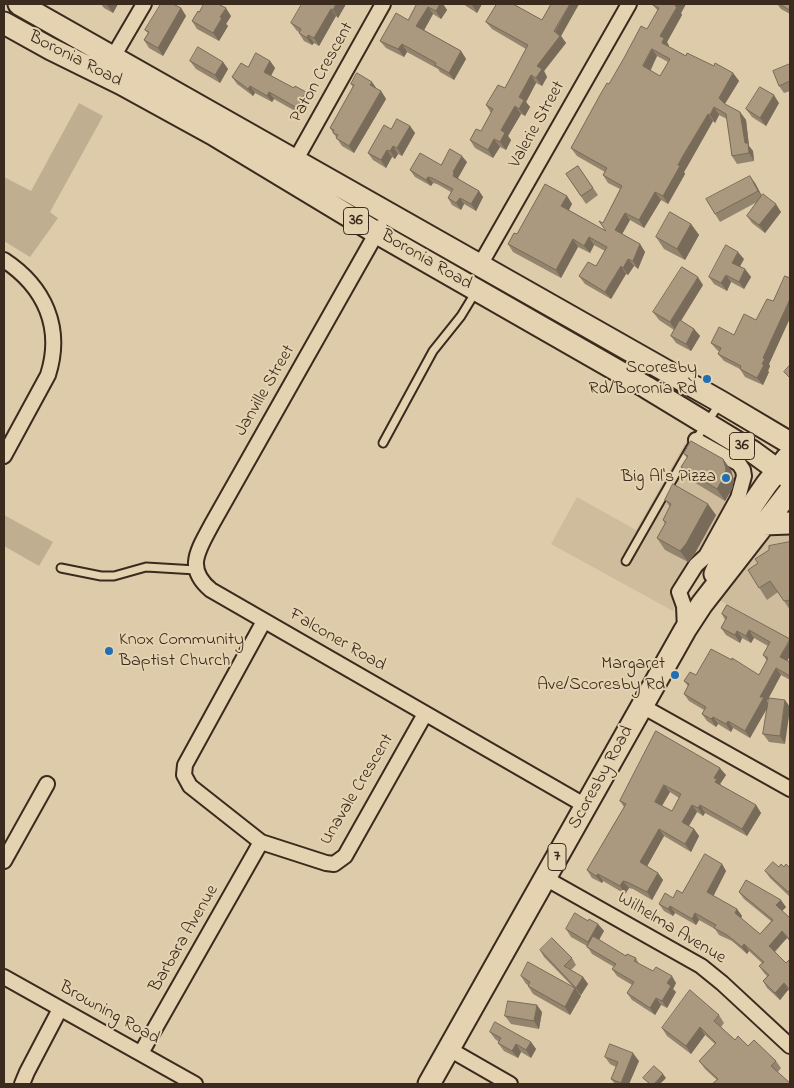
<!DOCTYPE html>
<style>
body{margin:0}
#map{position:relative;width:794px;height:1088px;overflow:hidden;background:#decbaa;font-family:"Indie Flower",sans-serif}
canvas{display:block}
.frame{position:absolute;inset:0;border:5px solid #3b2a1e;pointer-events:none}
</style>
<div id="map">
<canvas width="794" height="1088"></canvas>
<div class="frame"></div>
</div>
<script>
const ctx = document.querySelector('canvas').getContext('2d');
ctx.lineJoin = 'round';
function fillPath(path, color) { ctx.fillStyle = color; ctx.fill(path, 'evenodd'); }
function trace(path, color, width, dash) { ctx.strokeStyle = color; ctx.lineWidth = width; ctx.lineCap = dash ? 'butt' : 'round'; ctx.setLineDash(dash || []); ctx.stroke(path); }
function label(font, color, halo, rows, align = 'center') {
  ctx.font = font + ' "Indie Flower",sans-serif'; ctx.lineWidth = 4; ctx.setLineDash([]); ctx.textBaseline = 'middle'; ctx.strokeStyle = halo; ctx.fillStyle = color; for (const [text, x, y, turn = 0] of rows) {
    ctx.save(); ctx.translate(x, y); ctx.rotate((+turn || 0) * Math.PI / 180); ctx.textAlign = isNaN(turn) ? turn : align; if (halo) ctx.strokeText(text, 0, 0); ctx.fillText(text, 0, 0); ctx.restore();
  }
}
fillPath(new Path2D(`
 M692,431L752,467L751,483L673,611L551,544L577,497L636,530Z
 M790,523V640L709,594L763,524Z`), '#cfbc9d');
fillPath(new Path2D(`
 M79,103L103,116L50,212L58,218L30,257L4,241V177L31,191Z
 M4,515L53,542L39,566L4,546Z`), '#c0ae90');
const lane = new Path2D(`
 M383,443L433,351L461,316L475,293
 M626,561L691,447L720,403
 M61,568L101,576H114L146,567L196,570`);
const street = new Path2D(`
 M113,57L144,4
 M295,161L383,4
 M380,227L212,524C199,549 184,568 211,590L586,806
 M4,260C45,287 63,328 48,375L4,456
 M480,265L629,4
 M264,621L185,765L184,775L190,786L261,842L326,863L334,864L345,856L425,714
 M685,630L684,606L679,592L696,565L706,556L738,498L744,476L743,470L739,464L696,440
 M642,706L790,789
 M4,861L47,784
 M545,878L701,966L722,983L790,1046
 M4,977L195,1084
 M449,1049L510,1084
 M141,1053L261,842
 M22,1084L27,1072L60,1009`);
const primary = new Path2D(`
 M19,4L721,402L790,443
 M4,23L51,49L122,84L213,134L377,233L646,387L753,452L790,479
 M763,524L790,523
 M715,574L733,533L766,485L787,458
 M429,1084L685,630L702,604L790,491`);
trace(lane, '#3b2a1e', 11);
trace(street, '#3b2a1e', 18);
trace(primary, '#3b2a1e', 25);
trace(lane, '#e5d2b0', 7);
trace(street, '#e5d2b0', 14);
trace(primary, '#e5d2b0', 21);
fillPath(new Path2D(`
 M101,4H118L113,13L104,8Z
 M346,4L338,18L336,16L319,46L314,43L312,45L304,41L299,33V32L297,31L291,23Z
 M417,4H443L447,10L441,19L433,14L424,30L461,51L466,59L454,80L440,72L438,69L407,52L404,57L386,48L380,41L408,20Z
 M464,4H482L477,13L466,6Z
 M493,4H513L542,20L551,4H579L561,36L566,43L544,71L547,77L542,86L536,83L526,102L530,107L525,116L521,114L508,136L511,140L506,150L500,147L493,158L475,148L470,140L481,131L491,113L486,105L505,88L526,49L492,29L486,22L496,5Z
 M654,4H686L681,13L682,15L667,42L669,46V47L686,56L733,73L739,81L725,104L740,112L746,120L749,146L753,151L754,161L737,164L732,156L727,119L719,115L715,123L713,121L690,162L684,172L685,174L668,204L661,200L644,228L630,220L622,234L640,244L645,252L638,269L634,266L628,275L626,274L611,299L585,284L579,276L596,266L605,251L594,245L590,253L578,247L561,278L513,252L508,244L517,234L567,196L572,204L569,210L606,231L603,223L620,189L608,183L603,175L605,172L577,156L571,148L609,84L647,29L658,11L653,5ZM657,56L668,62L660,76L650,70Z
 M777,4H790V14L781,9Z
 M181,8L186,16L163,56L149,48L144,40L148,33L145,30Z
 M199,12L231,16L226,24L228,26L219,41L197,29L192,21Z
 M190,61L223,62L228,69L220,83L196,69Z
 M270,61L275,68L271,76L311,99L302,115L274,99L272,102L255,93L253,96L237,84L232,77L248,67Z
 M790,64V91L784,93L779,86Z
 M351,84L377,89L381,91L386,99L354,153L342,146L330,128L353,87Z
 M779,103L766,126L752,117L746,109Z
 M410,126L415,133L402,156L398,154L395,159L392,157L386,168L373,160L368,153L391,129Z
 M467,162L458,178L459,180L479,191L483,197L476,211L464,204L461,210L452,205L448,198L451,192L437,184L433,183L431,186L415,177L410,170L441,165Z
 M578,166L598,195L586,204L566,174Z
 M755,183L762,196L781,212L765,233L752,223L747,216L757,202L720,222L715,214Z
 M691,224L699,235L685,260L664,249L656,237Z
 M744,259L740,266L745,269L751,277L744,289L731,282L727,291L714,284L709,277Z
 M790,278V318L769,364L770,366L768,371L769,372L763,385L745,377L740,369L724,361L718,354L720,352L717,350L711,343L734,335L756,320L773,301Z
 M703,285L681,321L694,329L700,336L691,351L676,343L671,336L674,330L659,320L653,312Z
 M684,454L723,459L731,470L734,480L732,489L725,501L689,479L681,467L687,458Z
 M665,500L716,515L694,555L688,562L665,550L657,538L665,524L663,520L670,507Z
 M790,542V610L778,592L767,600L748,570Z
 M727,605L790,656L787,661L790,662V680L781,675L767,701L785,744L769,742L763,734L767,708L750,738L733,728L731,732L718,724L716,727L707,721L702,714L704,710L689,701L684,694L688,686L684,681L696,675H759L767,661L763,655L768,646L754,638L751,643L742,638L740,643L726,635L721,628L725,620L722,614Z
 M656,731L726,775L720,784L722,786L756,805L761,813L747,836L705,813L703,816L697,812L689,826L694,829L699,836L691,852L664,836L647,866L658,873L663,880L652,900L633,889L629,888L625,894L603,881L602,883L592,878L587,870L624,807L620,801ZM670,792L679,798L672,811L662,806Z
 M722,864L726,871L713,896L737,909L742,916L741,918L760,934L771,921L744,899L739,892L786,907L782,911L790,918V942L787,938L775,952L786,963L790,959V992L788,990L780,1000L767,988L763,981L767,976L764,973L759,966L762,963L749,951L747,954L732,941L719,935L715,929L699,920L696,925L675,913L673,916L664,911L659,904L682,893Z
 M779,867L790,868V897L770,878L765,871Z
 M588,921L598,924L604,931L599,940L626,956L636,958L639,964L676,983L673,989L676,992L667,1008L661,1005L655,1015L632,1000L627,993L632,985L617,976L612,969L614,967L592,954L587,946L571,937L566,929Z
 M540,950L572,958L576,965L571,970L583,977L588,984L581,995L578,992L581,996L570,1015L533,994L528,986V985L526,984L521,976L573,987L544,957Z
 M542,1012L539,1029L511,1024L505,1016Z
 M719,1015L724,1023L721,1027L735,1040L748,1046L776,1061L781,1068L778,1072L717,1080L705,1069L699,1061L715,1044L705,1035L691,1054L667,1036L662,1028Z
 M490,1032L531,1042L536,1049L531,1058L521,1052L518,1058L504,1051L498,1043L499,1042L495,1039Z
 M605,1057L639,1061L629,1084H615L611,1079L616,1067L610,1064Z`), '#93846d');
fillPath(new Path2D(`
 M108,4H118L113,13L107,5Z
 M336,4H346L338,18L333,10Z
 M440,4H444H443L447,10L441,19L436,11Z
 M473,4H482L477,13L472,5Z
 M570,4H579L561,36L566,43L544,71L547,77L542,86L536,78L537,66Z
 M676,4H686L681,13L682,15L667,42L669,46L667,50L662,43L660,36Z
 M428,7L433,14L422,34L416,26Z
 M181,8L186,16L163,56L158,48Z
 M226,8L231,16L226,24L228,26L219,41L213,33L220,17Z
 M331,9L336,16L319,46L314,38Z
 M308,35L314,43L312,45L307,38Z
 M402,44L407,52L404,57L398,49Z
 M652,49L657,56L649,74L643,66Z
 M461,51L466,59L454,80L449,73Z
 M270,61L275,68L269,79L264,72Z
 M223,62L228,69L220,83L215,75Z
 M733,73L739,81L724,105L719,98Z
 M531,75L536,83L526,102L530,107L525,116L519,109V97Z
 M372,82L377,89L370,85Z
 M250,86L255,93L253,96L248,89Z
 M381,91L386,99L354,153L349,146Z
 M269,92L274,99L272,102L267,96Z
 M306,92L311,99L302,115L297,108Z
 M774,95L779,103L766,126L760,118Z
 M515,106L521,114L508,136L511,140L506,150L500,142L501,130Z
 M714,107L719,115L715,123L710,115Z
 M740,112L746,120L749,146L753,151L754,161L749,153L745,143Z
 M708,114L713,121L684,172L685,174L668,204L663,196L678,165Z
 M410,126L415,133L402,156L397,148Z
 M494,139L500,147L493,158L488,150Z
 M393,146L398,154L395,159L390,151Z
 M387,150L392,157L386,168L381,160Z
 M462,156L467,162L458,178L459,180L453,176V172Z
 M750,176L755,183L763,198L758,191Z
 M428,177L433,183L431,186L426,180Z
 M479,191L483,197L476,211L471,204Z
 M655,192L661,200L644,228L639,220Z
 M567,196L572,204L567,213L561,206Z
 M460,198L464,204L461,210L456,203Z
 M776,204L781,212L765,233L759,225Z
 M625,213L630,220L620,238L615,230Z
 M691,224L699,235L685,260L677,249Z
 M589,237L594,245L590,253L584,246Z
 M573,239L578,247L561,278L556,270Z
 M640,244L645,252L638,269L633,261Z
 M738,252L744,259L738,270L732,263Z
 M628,259L634,266L628,275L623,268Z
 M621,266L626,274L611,299L605,292Z
 M745,269L751,277L744,289L739,282Z
 M726,275L731,282L727,291L721,283Z
 M698,277L703,285L675,330L670,322Z
 M790,299V318L769,364L770,366L768,371L769,372L763,385L757,378L762,364L763,358Z
 M694,329L700,336L691,351L686,344Z
 M723,459L731,470L734,480L732,489L725,501L717,489Z
 M708,504L716,515L694,555L688,562L680,551Z
 M749,630L754,638L751,643L746,636Z
 M737,631L742,638L740,643L735,635Z
 M790,640V656L785,664L780,657Z
 M776,668L781,675L767,701L769,705L750,738L745,731L760,697Z
 M785,700L790,707V709L785,744L780,736Z
 M713,717L718,724L716,727L711,719Z
 M728,721L733,728L731,732L726,724Z
 M720,768L726,775L720,784L722,786L715,782L714,778Z
 M664,785L670,792L660,809L655,802Z
 M692,805L697,812L687,829L682,822Z
 M700,805L705,813L703,816L698,808Z
 M756,805L761,813L747,836L742,829Z
 M659,829L664,836L645,870L640,862Z
 M694,829L699,836L691,852L685,844Z
 M722,864L726,871L712,899L707,892Z
 M658,873L663,880L652,900L647,892Z
 M598,874L603,881L602,883L596,876Z
 M623,881L629,888L625,894L620,886Z
 M781,900L786,907L781,912L776,905Z
 M670,906L675,913L673,916L668,909Z
 M737,909L742,916L740,920L735,913Z
 M695,913L699,920L696,925L692,919Z
 M598,924L604,931L593,950L588,942Z
 M782,931L787,938L773,953L769,946Z
 M744,944L749,951L747,954L742,947Z
 M672,976L676,983L673,989L676,992L667,1008L662,1001L667,983Z
 M583,977L588,984L581,995L576,988Z
 M784,983L788,990L780,1000L775,993Z
 M575,988L581,996L570,1015L565,1007Z
 M656,998L661,1005L655,1015L650,1008Z
 M537,1005L542,1012L539,1029L534,1021Z
 M700,1027L705,1035L691,1054L686,1046Z
 M531,1042L536,1049L531,1058L526,1050Z
 M516,1044L521,1052L518,1058L512,1051Z
 M633,1053L639,1061L629,1084H622L621,1083Z
 M663,1074L666,1078L660,1084H654Z`), '#786b59');
const building = new Path2D(`
 M161,4H173L181,8L158,48L144,40L149,32L145,30Z
 M204,4H218L226,8L220,17L222,18L213,33L192,21L198,11L199,12Z
 M302,4H336L333,10L331,9L314,38L308,35L307,38L299,33L301,29L291,23Z
 M417,4H440L436,11L428,7L416,26L461,51L449,73L435,65L436,63L402,44L398,49L380,41L396,13L408,20Z
 M497,4H513L542,20L551,4H570L554,31L560,36L537,66L542,69L536,78L531,75L519,97L524,100L519,109L515,106L501,130L505,133L500,142L494,139L488,150L470,140L476,129L481,131L493,109L486,105L498,85L505,88L528,45L486,22Z
 M654,4H676L675,6L677,7L660,36L664,38L662,43L686,56L687,53L714,66L715,63L733,73L719,98L725,104L740,112L745,143H748L749,153L732,156L726,114L714,107L710,115L708,114L684,154L678,165L680,166L663,196L655,192L639,220L625,213L615,230L640,244L633,261L628,259L623,268L621,266L605,292L579,276L588,262L596,266L607,247L589,237L584,246L573,239L556,270L508,244L514,233L517,234L545,184L567,196L561,206L606,231L599,221L603,223L622,186L603,175L607,168L571,148L600,95L607,83L609,84L624,58L641,26L647,29L659,8L653,5ZM652,49L670,59L660,76L643,66Z
 M780,4H790V10Z
 M198,47L223,62L215,75L190,61Z
 M256,53L270,61L264,72L294,88L295,86L306,92L297,108L269,92L267,96L250,86L248,89L232,77L241,63L248,67Z
 M790,64V81L779,86L773,71Z
 M357,73L372,82L370,85L381,91L349,146L336,138L338,135L333,133L334,130L330,128L354,85L351,84Z
 M760,87L774,95L760,118L746,109Z
 M397,119L410,126L397,148L393,146L390,151L387,150L381,160L368,153L384,125L391,129Z
 M450,149L462,156L453,172L454,173L453,176L479,191L471,204L460,198L456,203L448,198L453,189L432,178L428,177L426,180L410,170L420,153L441,165Z
 M578,166L593,188L581,196L566,174Z
 M750,176L758,191L715,214L706,199Z
 M763,194L776,204L759,225L747,216Z
 M670,212L691,224L677,249L656,237Z
 M726,245L738,252L732,263L745,269L739,282L726,275L721,283L709,277Z
 M682,267L698,277L670,322L653,312Z
 M785,276L790,278V299L763,358L765,359L762,364L764,365L757,378L740,369L741,366L718,354L721,348L711,343L719,327L734,335L744,314L756,320L767,299L773,301Z
 M680,320L694,329L686,344L671,336Z
 M790,365V378L784,372Z
 M691,441L723,459L726,469L724,477L717,489L681,467L688,456L684,454Z
 M673,484L708,504L686,544L680,551L657,538L666,522L663,520L671,504L665,500Z
 M790,542V600L784,601L770,581L759,588L748,570L758,563L755,559L769,550V546Z
 M727,605L790,639L780,657L790,662V676L776,668L760,697H764L745,731L728,721L726,724L713,717L711,719L702,714L706,707L684,694L689,684L684,681L690,672L696,675L711,649L732,660V658L759,675L768,658L763,655L770,642L749,630L746,636L737,631L735,635L721,628L727,617L722,614Z
 M769,698L785,700L780,736L763,734Z
 M656,731L720,768L714,778L717,779L715,782L756,805L742,829L700,805L698,808L692,805L682,822L694,829L685,844L659,829L640,862L658,873L647,892L627,882L623,881L620,886L598,874L596,876L587,870L626,804L620,801ZM664,785L681,794L672,811L655,802Z
 M705,854L722,864L707,892L737,909L735,913L760,934L773,920L739,892L746,880L781,900L776,905L790,918V940L782,931L769,946L786,963L790,959V990L784,983L775,993L763,981L769,975L759,966L764,962L744,944L742,947L727,935L714,928L716,925L695,913L692,919L670,906L668,909L659,904L665,893L673,898L677,890L682,893Z
 M773,862L779,867L781,864L784,867L786,864L790,868V890L788,892L765,871Z
 M575,913L588,921L589,919L598,924L588,942L566,929Z
 M593,936L626,956L627,954L636,958L634,961L653,971L656,967L672,976L667,983L671,986L662,1001L656,998L650,1008L627,993L634,982L612,969L616,964L587,947Z
 M552,938L572,958L564,966L583,977L576,988L540,950Z
 M528,962L575,988L565,1007L528,986L530,982L521,976Z
 M690,990L719,1015L714,1021L735,1040L738,1036L748,1046L754,1040L776,1061L771,1066L790,1083V1084H712L718,1079L699,1061L716,1043L700,1027L686,1046L662,1028Z
 M508,1001L537,1005L534,1021L505,1016Z
 M495,1022L531,1042L526,1050L516,1044L512,1051L498,1043L501,1038L490,1032Z
 M610,1044L633,1053L621,1083L611,1079L618,1062L605,1057Z
 M654,1066L663,1074L654,1084H650L643,1078Z`);
fillPath(building, '#ab997f');
trace(building, '#786b59', 1);
for (const [x, y, r, color] of [
 [707,379,5,"#1f6fb2"],
 [726,478,5,"#1f6fb2"],
 [109,651,5,"#1f6fb2"],
 [675,675,5,"#1f6fb2"]
]) { const dot = new Path2D(); dot.arc(x, y, r, 0, 2 * Math.PI); ctx.fillStyle = color; ctx.fill(dot); trace(dot, '#e5d2b0', 2); }
for (const [x, y, w] of [
 [356,221,25],
 [742,446,25],
 [557,857,18]
]) { const box = new Path2D(); box.roundRect(x - w / 2, y - 13.5, w, 27, 4); ctx.fillStyle = '#e5d2b0'; ctx.fill(box); trace(box, '#3b2a1e', 1); }
label('bold 16px', '#3b2a1e', null, [
 ["36",356,221],
 ["36",742,446],
 ["7",557,857]
]);
label('18px', '#3b2a1e', '#e5d2b0', [
 ["Boronia Road",75,60,27],
 ["Paton Crescent",323,73,-61],
 ["Valerie Street",538,125,-61],
 ["Boronia Road",426,261,30],
 ["Janville Street",266,391,-60],
 ["Falconer Road",337,641,30],
 ["Scoresby Road",602,778,-61],
 ["Unavale Crescent",358,790,-59],
 ["Wilhelma Avenue",671,929,31],
 ["Barbara Avenue",185,939,-60],
 ["Browning Road",109,1014,29]
]);
label('18px', '#3b2a1e', '#e5d2b0', [
 ["Scoresby",697,369],
 ["Rd/Boronia Rd",697,390],
 ["Big Al's Pizza",716,478],
 ["Knox Community",119,641,"left"],
 ["Baptist Church",119,662,"left"],
 ["Margaret",665,665],
 ["Ave/Scoresby Rd",665,686]
], 'right');
</script>
